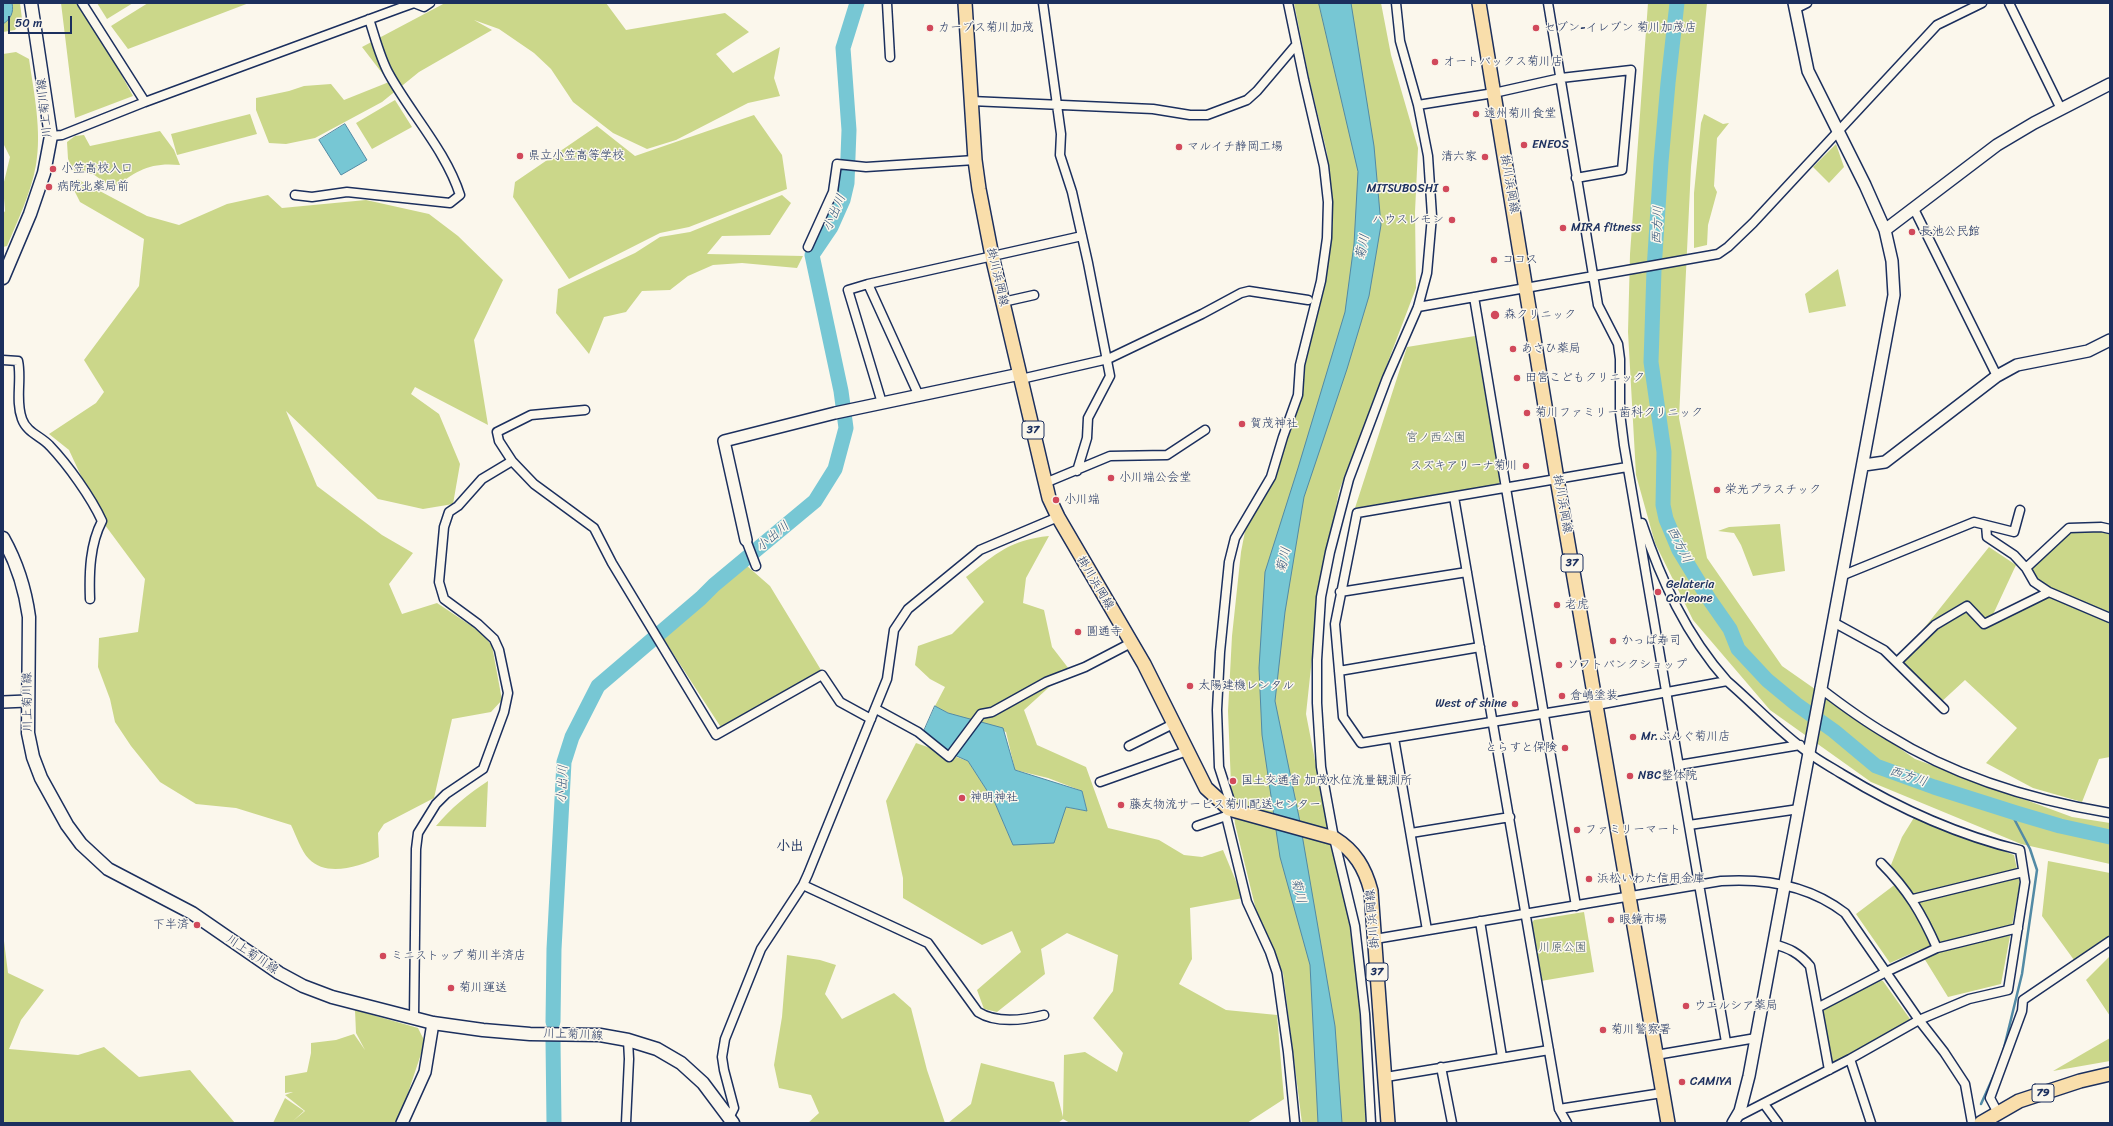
<!DOCTYPE html>
<meta charset="utf-8">
<style>
body{margin:0}
#map{position:relative;width:2113px;height:1126px;overflow:hidden;background:#fbf7ec;font-family:Sriracha,sans-serif}
canvas{display:block}
.frame{position:absolute;inset:0;border:4px solid #1b2f5e;pointer-events:none}
.scale{position:absolute;left:8px;top:16px;width:64px;height:18px;box-sizing:border-box;border:2px solid #1b2f5e;border-top:0;padding-left:5px;font-size:12px;line-height:14px;white-space:nowrap;color:#1b2f5e;-webkit-text-stroke:3px #fbf7ec;paint-order:stroke}
</style>
<div id="map">
<canvas width="2113" height="1126"></canvas>
<div class="frame"></div>
<div class="scale">50 m</div>
</div>
<script>
const ctx = document.querySelector('canvas').getContext('2d');
ctx.lineJoin = 'round';
function fillPath(path, color) { ctx.fillStyle = color; ctx.fill(path, 'evenodd'); }
function trace(path, color, width, dash) { ctx.strokeStyle = color; ctx.lineWidth = width; ctx.lineCap = dash ? 'butt' : 'round'; ctx.setLineDash(dash || []); ctx.stroke(path); }
function label(font, color, halo, rows, align = 'center') {
  ctx.font = font + ' Sriracha,"Klee One",sans-serif'; ctx.lineWidth = 3; ctx.setLineDash([]); ctx.textBaseline = 'middle'; ctx.strokeStyle = halo; ctx.fillStyle = color; for (const [text, x, y, turn = 0] of rows) {
    ctx.save(); ctx.translate(x, y); ctx.rotate((+turn || 0) * Math.PI / 180); ctx.textAlign = isNaN(turn) ? turn : align; if (halo) ctx.strokeText(text, 0, 0); ctx.fillText(text, 0, 0); ctx.restore();
  }
}
fillPath(new Path2D(`
 M3,3H20L22,19L15,30L3,32Z
 M61,3H82L133,96L75,118Z
 M97,3H133L107,19Z
 M148,3H249L128,49L111,26Z
 M445,3H606L626,30L725,13L749,32L716,54L733,73L780,47L774,78L780,96L748,103L676,140L647,149L613,133L573,102L551,69L534,53L499,29L474,20L492,30L419,72L382,102L315,138L286,144L269,143L256,110V98L289,91L304,86L331,84L344,100L389,82L362,47Z
 M1294,3H1381L1391,55L1418,148L1415,212L1416,288L1339,491L1318,602L1306,714L1328,827L1346,898L1358,982L1366,1123H1302L1283,973L1256,910L1235,824L1231,785L1228,711L1232,636L1241,552L1246,526L1274,480L1302,391V369L1328,263L1333,220L1327,153L1309,78Z
 M1648,3H1707L1691,167L1679,418L1707,558L1782,666L1915,759L2072,817L2110,823V864L2021,844L1871,782L1770,710L1693,620L1655,543L1636,475L1628,332L1630,254Z
 M16,52L29,59C34,93 42,131 36,165C31,193 18,220 7,246L3,247V214L5,211L3,186L10,157L3,143V54Z
 M395,100L412,127L372,149L356,123Z
 M250,114L257,134L177,155L171,134Z
 M1704,114L1723,124L1729,123L1717,138L1714,186L1717,192L1708,225L1707,245L1694,248V193L1701,123Z
 M754,115L782,155L787,189L689,227L660,233L569,279L513,197L515,182L597,126L635,156Z
 M160,131L174,150L180,165C149,162 137,171 113,188L93,174L74,171L68,159L67,142L75,136L84,135L90,146Z
 M1836,144L1844,167L1829,183L1813,167Z
 M77,179L147,216L179,225L227,204L268,195L282,208L366,200L429,214L458,236L503,280L474,340L488,425L415,387L411,394L439,414L460,464L453,504L423,509L378,499L286,411L317,486L382,535L413,553L389,584L402,614L437,603L482,633L492,646L502,700L491,712L452,719L434,798L384,824L378,833L379,857C359,867 326,877 309,859C301,851 296,835 291,825L236,808L196,804L160,782L131,746L115,722L110,699L98,667L99,638L138,632L145,579L102,521L69,450L49,434L96,403L104,392L84,360L139,286L144,239L80,202L72,186Z
 M782,195L791,203L770,235L722,236L707,254L803,256L797,268L742,263L713,265L688,276L670,290L642,291L626,312L604,317L589,354L556,313L558,289L635,253L660,237L690,232Z
 M1838,269L1846,306L1809,313L1805,294Z
 M1475,336L1500,481L1498,485L1355,508L1407,347Z
 M1780,524L1785,571L1753,576L1741,545L1734,533L1718,531L1729,527Z
 M2110,530V757L2099,759L2082,802L2033,788L1986,763L2017,728L1965,680L1939,704L1897,662L1989,547L2016,565L1990,621L2049,593L2026,568L2065,531Z
 M1049,536L1026,578L1023,603L1044,610L1052,647L1069,669L1024,710L1037,745L1086,767L1108,828L1159,840L1184,855L1202,857L1223,850L1243,898L1190,908L1192,959L1179,984L1226,1010L1277,1015L1284,1099L1247,1123H1070L1063,1119L1058,1123H948L971,1104L981,1063L1054,1082L1063,1117L1064,1055L1085,1052L1117,1072L1123,1053L1093,1018L1113,991L1118,955L1067,933L1041,949L1045,974L997,1012L984,1009L977,990L1021,952L1012,931L982,945L903,898V878L886,801L916,743L968,761L995,803L1013,845L1066,807L1087,811L1082,791L1048,778L1015,770L1006,732L948,713L935,706L945,687L930,679L915,665L918,646L952,634L984,602L966,577C997,553 1010,540 1049,536Z
 M746,565L770,586L821,670L722,729L663,638Z
 M488,781L486,827L436,826C451,808 468,794 488,781Z
 M1915,816L2014,855L2020,883L2001,984L1948,997L1919,950L1890,963L1856,914L1897,883L1891,865L1902,837Z
 M2048,861L2110,873V936L2074,960L2042,916Z
 M1584,912L1594,972L1541,981L1531,924L1534,920Z
 M3,933L8,973L44,990L21,1020L9,1049L78,1055L104,1047L139,1077L190,1070L235,1123H3Z
 M787,955L820,960L836,965L825,994L842,1019L894,993L911,1008L927,1070L945,1123H808L819,1113L811,1095L779,1088L774,1065L782,1017Z
 M2110,956V1016L2086,980Z
 M1880,980L1883,981L1910,1019L1909,1023L1834,1063L1830,1061L1822,1012L1824,1009Z
 M355,1010L418,1028L425,1042L398,1123H273L285,1098L304,1111L293,1121L305,1111L285,1095L293,1092L285,1093V1076L307,1072L311,1053V1043L336,1040L354,1034L365,1050L356,1033Z
 M2110,1038V1061L2053,1071Z`), '#cbd78a');
const water = new Path2D(`
 M3,3H12C14,12 11,19 3,24Z
 M1319,3H1351L1374,146L1381,225L1369,296L1347,369L1304,497L1285,612L1275,701L1299,817L1335,1026L1342,1123H1318L1310,965L1280,857L1262,735L1259,668L1265,572L1298,468L1345,312L1354,244L1358,172Z
 M345,124L367,160L341,175L319,140Z
 M935,706L948,713L1003,728L1015,770L1082,791L1087,811L1066,807L1054,843L1013,845L995,803L968,761L920,740Z`);
fillPath(water, '#77c7d4');
trace(water, '#528aa5', 1);
trace(new Path2D(`
 M2003,1052L2022,974L2037,870L2030,849L2010,811
 M1981,1104L1994,1075`), '#528aa5', 2.5);
trace(new Path2D(`
 M1677,3L1668,83L1661,162L1654,270L1651,362L1664,452L1663,505L1666,519L1679,550L1709,599L1730,629L1738,649L1767,680L1796,704L1834,731L1876,766L1934,787L2016,813L2060,826L2110,837
 M553,1022L554,949L564,762L572,737L598,686L701,598L714,585L815,501L835,469L846,428L841,391L812,255L831,227L843,200L847,183L849,130L843,48L857,3
 M553,1040L554,1123`), '#77c7d4', 15);
const minor = new Path2D(`
 M82,3L145,102
 M887,3L890,57
 M1043,3L1061,134L1060,155L1072,192L1088,263L1110,376L1088,418L1087,438L1077,471
 M1288,3L1304,80L1324,166L1328,202L1327,238L1321,281L1300,365L1298,395L1283,437L1271,477L1235,538L1229,562L1220,652L1217,710L1219,767L1229,798V809L1226,816L1247,902L1270,952L1277,973L1288,1052L1295,1123
 M1548,3L1598,305L1618,344L1620,359V413L1624,445L1726,1042
 M2009,3L2061,109
 M1795,9L1807,3
 M971,101L1153,109L1190,115H1207L1247,100L1257,91L1296,45
 M1418,105L1494,93L1561,78L1631,70L1622,170L1576,178
 M51,136L62,135L145,102L400,8L414,3L424,7L430,3
 M295,195L312,197L347,192L450,203L460,195C446,151 411,114 389,74C380,58 375,37 369,19
 M1914,209L1997,376
 M808,247L833,192L837,164L866,167L975,160
 M868,284L919,396
 M1474,297L1576,906
 M1003,302L1034,295
 M1418,307L1718,254L1728,247L1753,223L1937,25L1982,3
 M3,360L18,361C22,379 15,401 22,419C27,433 41,436 50,446C68,465 91,497 102,521C90,544 89,572 90,599
 M1021,379L1108,359L1202,314L1241,293L1249,291L1308,300
 M882,403L848,290L868,284L1082,236
 M512,461L534,484L594,528L612,563L716,735L822,675L840,702L871,719
 M1627,467L1357,513L1335,624L1343,717L1361,743L1597,705L1727,681C1754,704 1780,733 1809,753C1819,761 1831,767 1842,774C1898,808 1957,835 2020,850L2025,882L2008,990L1969,999L1919,1020L1850,1059L1737,1117
 M1045,483L1110,456L1167,455L1205,430
 M1454,497L1559,1109L1567,1123
 M1642,523C1661,580 1686,635 1727,681
 M1986,525L1987,537L2014,555L2026,568L2034,582L2049,592
 M746,540L756,566
 M2026,568L2069,528L2101,527L2110,529
 M1841,576L1974,522L2014,532L2020,510
 M1340,592L1467,572
 M1833,622L1884,650L1944,709
 M1897,662L1935,625L1967,606L1984,624L2049,592L2110,618
 M1339,671L1480,647
 M1820,688C1842,705 1864,721 1888,735C1955,777 2032,800 2110,813
 M876,709L918,732L949,757L981,714L992,712L1046,682L1085,667L1131,643
 M1394,738L1427,930
 M1129,746L1173,724
 M1679,765L1800,745
 M1100,782L1187,751
 M1689,825L1799,809
 M1197,826L1226,816
 M1411,833L1510,817
 M1881,863C1908,890 1922,914 1937,948
 M803,885L928,943L978,1012C997,1024 1024,1020 1044,1015
 M1913,899L2023,872
 M1480,921L1502,1057
 M1375,939L1721,881C1766,878 1809,885 1845,913L1919,1020L1944,1052L1965,1084L1972,1123
 M1773,944C1789,948 1799,953 1810,966L1829,1070
 M1819,1007L1886,972L1937,948L2018,928
 M414,1018L416,849L418,833L436,804L446,794L483,769L504,712L508,693L499,650L494,639L478,624L444,599L439,582L444,527L449,512L458,506L482,479L512,461L499,441L497,432L531,415L585,410
 M1656,1055L1756,1038
 M1850,1059L1871,1123
 M1441,1067L1452,1123
 M1386,1077L1549,1050
 M1764,1104L1778,1123
 M1559,1109L1662,1093
 M1998,1113L1990,1098L2022,1011L2023,1000L2110,941
 M729,1118L734,1108L724,1070L722,1057L725,1039L761,949L803,885L808,874L887,679L894,630L908,609L980,550L1058,517
 M626,1123L629,1059L628,1040
 M1371,1123L1365,1014L1355,926L1334,838L1321,767L1317,703V660L1321,597L1330,552L1349,479L1387,378L1418,307L1427,273L1432,216L1428,156L1418,105L1400,41L1396,3`);
const tertiary = new Path2D(`
 M1885,230L1997,145L2034,123L2110,84
 M1864,465L1885,462L1997,376L2017,365L2088,351L2110,340
 M746,540L724,441L835,413L1020,374
 M3,702L27,701
 M402,1123L425,1072L433,1023
 M1733,1123L1740,1111L1749,1076L1894,295L1892,261L1885,230L1865,185L1808,71L1794,3`);
const secondary = new Path2D(`
 M3,278L30,214L44,173L51,136L31,3
 M3,538C17,563 25,588 29,617L28,733L33,757L41,778L67,825L81,844L108,869L192,913L279,973L303,986L332,997L433,1023L483,1030L530,1034L600,1035L628,1040L657,1049L681,1063L703,1083L733,1123`);
const primary = new Path2D(`
 M965,3L975,160L979,189L992,256L1043,473L1049,498L1058,517L1144,664L1206,788L1229,809L1334,838C1355,851 1365,868 1371,891L1388,1123
 M1479,3L1557,479L1668,1123
 M1981,1123L2019,1101L2080,1081L2110,1074`);
trace(minor, '#1b2f5e', 11);
trace(tertiary, '#1b2f5e', 14);
trace(secondary, '#1b2f5e', 15);
trace(primary, '#1b2f5e', 16);
trace(minor, '#fbf7ec', 8);
trace(tertiary, '#fbf7ec', 11);
trace(secondary, '#fbf7ec', 12);
trace(primary, '#f9deab', 13);
for (const [x, y, r, color] of [
 [930,28,4,"#d1495b"],
 [1536,28,4,"#d1495b"],
 [1435,62,4,"#d1495b"],
 [1476,114,4,"#d1495b"],
 [1524,145,4,"#d1495b"],
 [1179,147,4,"#d1495b"],
 [520,156,4,"#d1495b"],
 [1485,157,4,"#d1495b"],
 [53,169,4,"#d1495b"],
 [49,187,4,"#d1495b"],
 [1446,189,4,"#d1495b"],
 [1452,220,4,"#d1495b"],
 [1563,228,4,"#d1495b"],
 [1912,232,4,"#d1495b"],
 [1494,260,4,"#d1495b"],
 [1495,315,5,"#d1495b"],
 [1513,349,4,"#d1495b"],
 [1517,378,4,"#d1495b"],
 [1527,413,4,"#d1495b"],
 [1242,424,4,"#d1495b"],
 [1526,466,4,"#d1495b"],
 [1111,478,4,"#d1495b"],
 [1717,490,4,"#d1495b"],
 [1056,500,4,"#d1495b"],
 [1658,592,4,"#d1495b"],
 [1557,605,4,"#d1495b"],
 [1078,632,4,"#d1495b"],
 [1613,641,4,"#d1495b"],
 [1559,665,4,"#d1495b"],
 [1190,686,4,"#d1495b"],
 [1562,696,4,"#d1495b"],
 [1515,704,4,"#d1495b"],
 [1633,737,4,"#d1495b"],
 [1565,748,4,"#d1495b"],
 [1630,776,4,"#d1495b"],
 [1233,781,4,"#d1495b"],
 [962,798,4,"#d1495b"],
 [1121,805,4,"#d1495b"],
 [1577,830,4,"#d1495b"],
 [1589,879,4,"#d1495b"],
 [1611,920,4,"#d1495b"],
 [197,925,4,"#d1495b"],
 [383,956,4,"#d1495b"],
 [451,988,4,"#d1495b"],
 [1686,1006,4,"#d1495b"],
 [1603,1030,4,"#d1495b"],
 [1682,1082,4,"#d1495b"]
]) { const dot = new Path2D(); dot.arc(x, y, r, 0, 2 * Math.PI); ctx.fillStyle = color; ctx.fill(dot); trace(dot, '#fbf7ec', 1.5); }
for (const [x, y, w] of [
 [1033,430,22],
 [1572,563,22],
 [1377,972,22],
 [2043,1093,22]
]) { const box = new Path2D(); box.roundRect(x - w / 2, y - 9, w, 18, 3); ctx.fillStyle = '#fbf7ec'; ctx.fill(box); trace(box, '#1b2f5e', 1); }
label('bold 11px', '#1b2f5e', null, [
 ["37",1033,430],
 ["37",1572,563],
 ["37",1377,972],
 ["79",2043,1093]
]);
label('12px', '#1b2f5e', '#fbf7ec', [
 ["カーブス菊川加茂",938,28],
 ["セブン-イレブン 菊川加茂店",1544,28],
 ["オートバックス菊川店",1443,62],
 ["遠州菊川食堂",1484,114],
 ["ENEOS",1532,145],
 ["マルイチ静岡工場",1187,147],
 ["県立小笠高等学校",528,156],
 ["清六家",1477,157,"right"],
 ["小笠高校入口",61,169],
 ["病院北薬局前",57,187],
 ["MITSUBOSHI",1438,189,"right"],
 ["ハウスレモン",1444,220,"right"],
 ["MIRA fitness",1571,228],
 ["長池公民館",1920,232],
 ["ココス",1502,260],
 ["森クリニック",1504,315],
 ["あさひ薬局",1521,349],
 ["田宮こどもクリニック",1525,378],
 ["菊川ファミリー歯科クリニック",1535,413],
 ["賀茂神社",1250,424],
 ["スズキアリーナ菊川",1518,466,"right"],
 ["小川端公会堂",1119,478],
 ["栄光プラスチック",1725,490],
 ["小川端",1064,500],
 ["Gelateria",1666,585],
 ["Corleone",1666,599],
 ["老虎",1565,605],
 ["圓通寺",1086,632],
 ["かっぱ寿司",1621,641],
 ["ソフトバンクショップ",1567,665],
 ["太陽建機レンタル",1198,686],
 ["倉嶋塗装",1570,696],
 ["West of shine",1507,704,"right"],
 ["Mr.ぶんぐ菊川店",1641,737],
 ["とらすと保険",1557,748,"right"],
 ["NBC整体院",1638,776],
 ["国土交通省 加茂水位流量観測所",1241,781],
 ["神明神社",970,798],
 ["藤友物流サービス菊川配送センター",1129,805],
 ["ファミリーマート",1585,830],
 ["浜松いわた信用金庫",1597,879],
 ["眼鏡市場",1619,920],
 ["下半済",189,925,"right"],
 ["ミニストップ 菊川半済店",391,956],
 ["菊川運送",459,988],
 ["ウエルシア薬局",1694,1006],
 ["菊川警察署",1611,1030],
 ["CAMIYA",1690,1082]
], 'left');
label('12px', '#1b2f5e', '#fbf7ec', [
 ["川上菊川線",45,108,-96],
 ["掛川浜岡線",1509,184,80],
 ["掛川浜岡線",997,277,77],
 ["掛川浜岡線",1562,504,80],
 ["掛川浜岡線",1095,583,59],
 ["川上菊川線",28,702,-91],
 ["掛川浜岡線",1373,919,-95],
 ["川上菊川線",252,955,34],
 ["川上菊川線",573,1035,2]
]);
label('12px', '#475969', '#fbf7ec', [
 ["宮ノ西公園",1436,438],
 ["川原公園",1563,948]
]);
label('italic 13px', '#32557c', '#fbf7ec', [
 ["小出川",835,213,-67],
 ["西方川",1658,225,-87],
 ["菊川",1363,247,-78],
 ["小出川",773,537,-40],
 ["西方川",1679,545,63],
 ["菊川",1284,560,-77],
 ["西方川",1908,777,18],
 ["小出川",563,784,-87],
 ["菊川",1298,891,75]
]);
label('bold 14px', '#1b2f5e', '#fbf7ec', [
 ["小出",790,846]
]);
</script>
